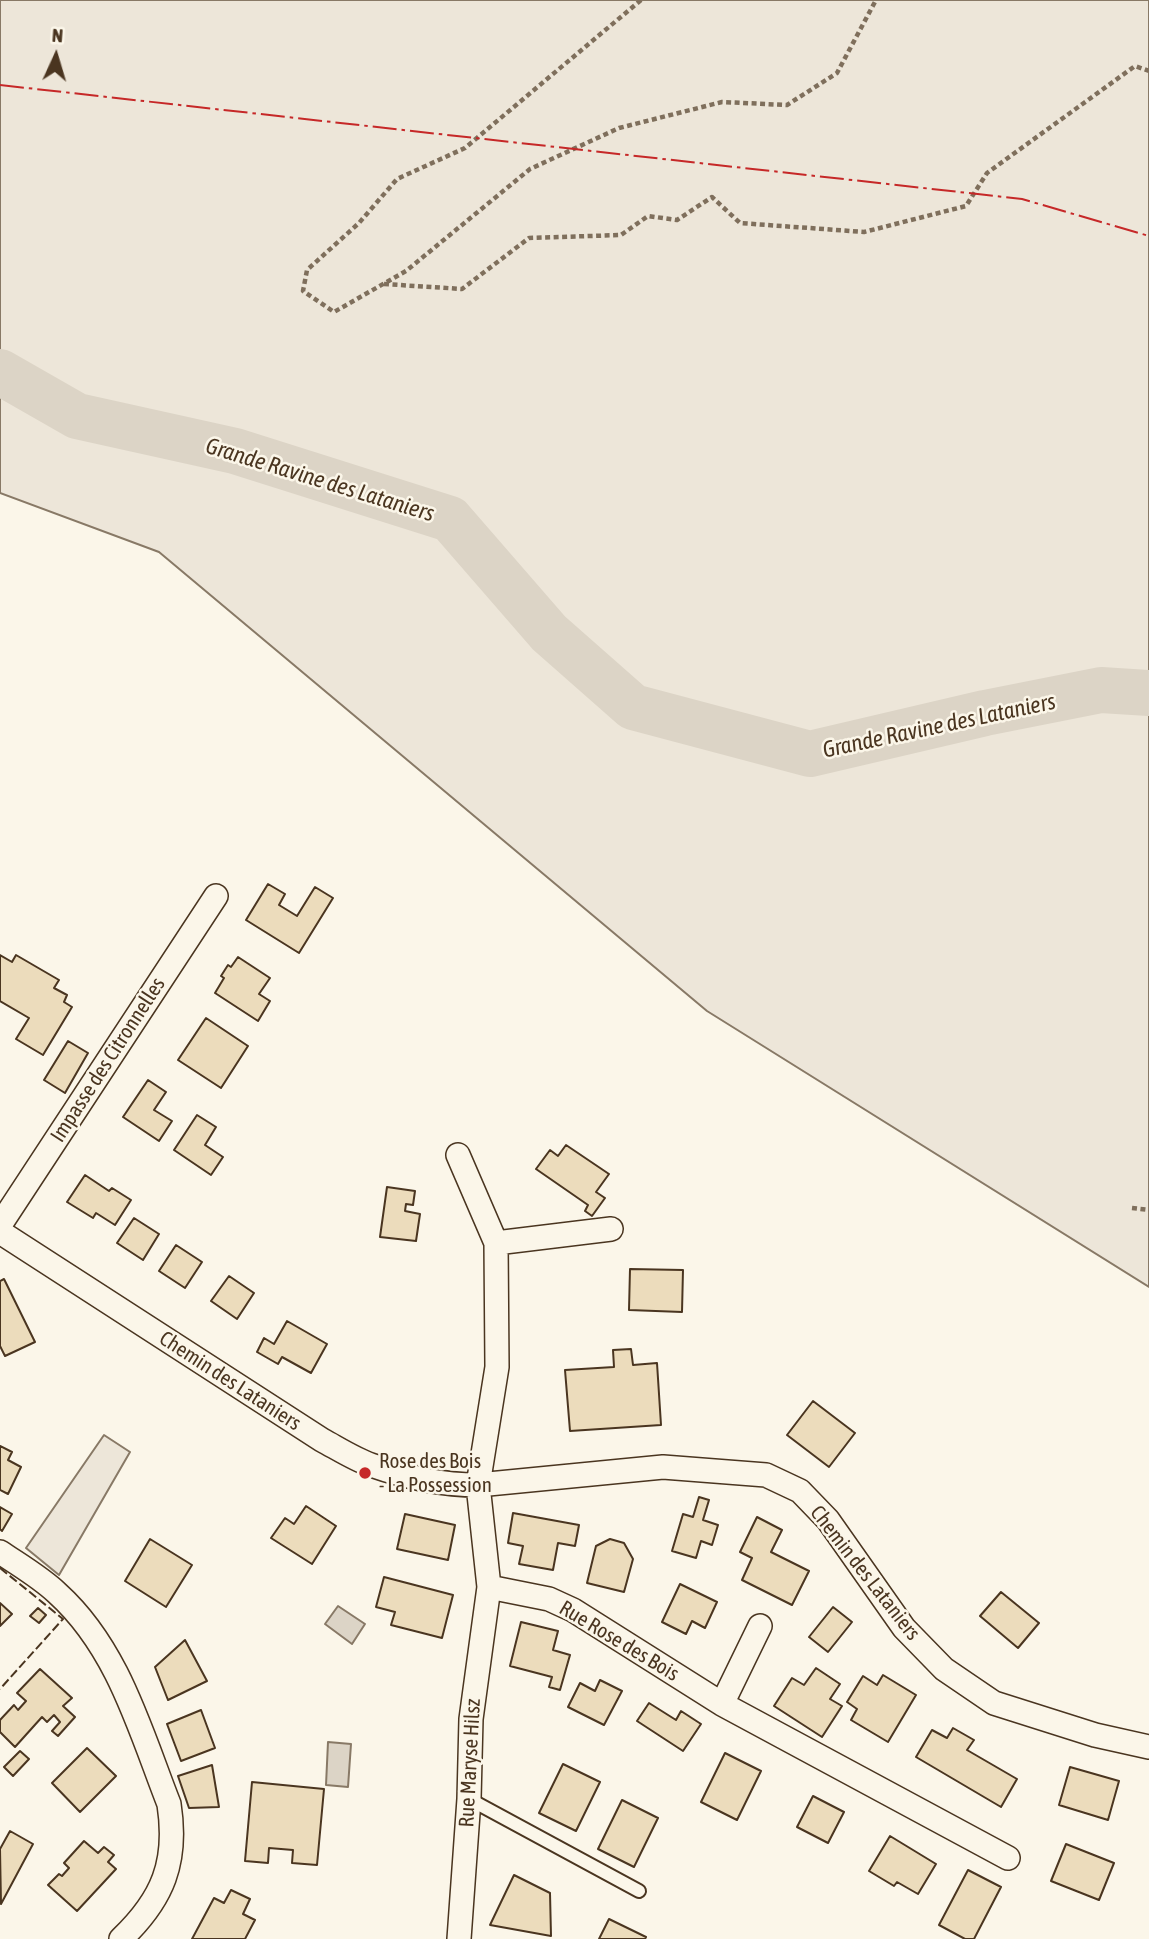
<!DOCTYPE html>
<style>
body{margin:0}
#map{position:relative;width:1149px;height:1939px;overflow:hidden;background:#fbf6e9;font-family:"Asap Condensed",sans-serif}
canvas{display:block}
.north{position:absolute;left:21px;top:21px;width:70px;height:70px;-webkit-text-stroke:5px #fbf6e9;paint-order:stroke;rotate:4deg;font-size:19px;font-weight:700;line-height:28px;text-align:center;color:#4a3520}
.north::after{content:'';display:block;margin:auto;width:24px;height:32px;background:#4a3520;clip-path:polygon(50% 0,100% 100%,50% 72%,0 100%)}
</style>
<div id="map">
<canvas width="1149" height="1939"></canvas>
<div class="north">N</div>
</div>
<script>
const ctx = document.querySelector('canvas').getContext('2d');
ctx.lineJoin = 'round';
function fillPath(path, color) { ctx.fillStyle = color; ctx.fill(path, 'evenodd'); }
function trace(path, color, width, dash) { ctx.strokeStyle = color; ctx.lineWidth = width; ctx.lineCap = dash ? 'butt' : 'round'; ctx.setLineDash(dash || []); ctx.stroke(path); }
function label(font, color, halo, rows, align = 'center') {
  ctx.font = font + ' "Asap Condensed",sans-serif'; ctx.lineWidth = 5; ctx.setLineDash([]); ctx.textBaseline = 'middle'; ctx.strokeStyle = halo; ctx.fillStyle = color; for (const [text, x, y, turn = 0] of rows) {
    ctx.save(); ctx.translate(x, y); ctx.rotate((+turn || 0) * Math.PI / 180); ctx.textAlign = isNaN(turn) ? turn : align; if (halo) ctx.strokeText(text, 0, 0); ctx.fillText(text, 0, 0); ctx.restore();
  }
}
const green = new Path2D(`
 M0,0H1149V1287L707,1011L159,552L0,493Z
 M104,1435L130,1452L59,1575L26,1548Z`);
fillPath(green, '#ede6d9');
trace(green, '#887966', 2);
const water = new Path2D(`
 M338,1606L365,1624L352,1644L325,1624Z
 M328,1742L351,1744L348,1787L326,1785Z`);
fillPath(water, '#dcd4c6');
trace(water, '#887966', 2);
trace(new Path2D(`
 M0,372L77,416L235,451L450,519L549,633L633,707L810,754L985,713L1101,690L1149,693`), '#dcd4c6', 46);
const building = new Path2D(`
 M268,884L285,894L279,905L297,916L315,887L333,898L299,953L246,920Z
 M0,955L12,962L16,955L59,980L54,988L67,995L64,1002L72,1007L43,1055L16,1039L29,1018L0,1001Z
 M238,957L270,978L259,994L270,1001L258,1021L215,993L224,978L221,976L228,965L231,967Z
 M206,1018L248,1046L221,1088L178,1060Z
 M68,1041L88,1053L65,1093L44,1080Z
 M148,1080L166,1092L154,1110L172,1121L159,1141L123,1117Z
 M197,1115L216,1127L205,1145L223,1157L211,1175L174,1150Z
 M566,1145L609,1174L596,1192L605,1198L592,1216L585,1211L588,1205L536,1169L550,1150L558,1156Z
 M85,1175L109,1191L112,1188L131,1200L115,1225L96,1213L93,1218L67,1202Z
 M387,1187L415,1191L413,1205L406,1204L405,1211L420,1214L416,1241L380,1237Z
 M134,1218L159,1234L143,1260L117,1243Z
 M176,1245L202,1262L185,1288L159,1271Z
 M630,1269L683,1270L682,1312L629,1310Z
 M229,1276L254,1293L237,1319L211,1301Z
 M4,1279L35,1342L5,1356L0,1346V1281Z
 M287,1321L327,1344L311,1373L282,1357L278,1364L257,1352L264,1338L274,1344Z
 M631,1349L633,1365L657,1363L661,1425L570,1431L565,1370L614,1367L613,1350Z
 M813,1401L855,1433L829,1467L787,1435Z
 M0,1446L12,1452L8,1460L21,1467L8,1494L0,1490Z
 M699,1497L709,1500L703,1520L718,1525L712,1545L701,1541L696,1558L672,1551L683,1514L693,1517Z
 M306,1506L336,1526L312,1564L271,1538L285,1518L294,1524Z
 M0,1507L12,1514L2,1531L0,1529Z
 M513,1513L579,1525L575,1546L558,1543L553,1570L519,1564L523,1546L508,1543Z
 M405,1514L455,1525L448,1560L397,1549Z
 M757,1517L782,1530L771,1552L809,1571L792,1605L742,1580L752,1558L740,1552Z
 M150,1539L192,1565L166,1607L125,1581Z
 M610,1539L624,1543L633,1559L624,1592L587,1583L596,1546Z
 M384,1577L453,1595L442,1638L391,1625L395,1612L376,1607Z
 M680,1584L717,1602L705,1628L692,1621L686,1634L662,1622Z
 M1001,1592L1039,1623L1018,1648L980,1616Z
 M0,1603L12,1614L0,1626Z
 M833,1607L852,1622L828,1652L809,1637Z
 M38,1608L46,1615L39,1623L30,1616Z
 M521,1622L558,1631L553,1650L570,1655L560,1690L549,1687L552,1677L510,1666Z
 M185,1640L207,1681L168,1700L155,1667Z
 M816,1668L840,1684L830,1699L842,1706L822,1737L774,1706L792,1678L804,1685Z
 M40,1669L72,1698L63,1706L75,1717L58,1736L52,1731L60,1722L54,1715L47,1722L42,1717L15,1747L0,1732V1720L14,1705L18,1710L26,1701L17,1693Z
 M883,1675L916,1695L888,1742L851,1720L857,1709L847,1702L863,1676L877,1685Z
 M600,1680L622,1691L604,1725L568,1707L580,1683L595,1691Z
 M649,1703L676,1720L681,1711L701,1724L683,1751L637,1721Z
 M201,1710L215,1748L181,1761L167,1724Z
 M953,1728L974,1740L967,1750L1017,1779L1001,1807L916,1757L932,1730L947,1738Z
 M87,1748L116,1776L80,1812L52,1783Z
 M20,1751L29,1759L13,1776L4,1767Z
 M725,1753L761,1771L737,1820L701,1802Z
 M563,1764L600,1782L576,1831L539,1813Z
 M212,1765L219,1807L189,1808L178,1776Z
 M1070,1767L1119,1781L1108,1820L1059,1805Z
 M252,1782L324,1789L317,1865L292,1863L293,1850L269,1848L268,1863L245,1861Z
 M813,1796L844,1812L828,1843L797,1827Z
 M622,1800L658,1818L634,1867L598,1849Z
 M10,1831L33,1844L1,1904L0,1849Z
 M890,1836L936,1864L918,1894L897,1882L894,1886L869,1871Z
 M84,1841L98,1853L104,1847L114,1855L108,1862L116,1869L77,1911L48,1885L59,1874L62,1876L69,1868L64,1863Z
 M1066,1844L1114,1863L1099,1900L1051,1881Z
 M968,1870L1001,1887L974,1939H965L939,1925Z
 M514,1875L550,1893L551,1936L490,1925Z
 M231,1890L250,1899L243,1914L255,1920L245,1939H192L214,1898L224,1903Z
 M609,1919L646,1937L645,1939H599Z`);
fillPath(building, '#ecdcbc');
trace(building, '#4a3520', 2);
const lane = new Path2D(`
 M469,1799L639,1891`);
const street = new Path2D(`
 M458,1155L496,1243L497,1367L478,1485L489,1587L549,1599L573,1610L722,1704L1008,1858
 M0,1225L216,896
 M0,1232L322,1440C337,1448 354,1459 371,1465C405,1477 441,1485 478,1485L663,1467L766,1475L800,1491L828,1520L904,1628L944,1669L994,1703L1095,1735L1149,1747
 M496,1243L611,1229
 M0,1552C19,1565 40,1577 57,1593C118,1648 140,1730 169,1804C178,1862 163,1899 121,1939
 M722,1704L760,1626
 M459,1939L469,1799L471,1719L489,1587`);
trace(lane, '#4a3520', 16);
trace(street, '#4a3520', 26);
trace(new Path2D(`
 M641,0L465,148L397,179L359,223L307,270L303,291L334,312L406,271L530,169L619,128L722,102L787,105L837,73L876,0
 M384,284L462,289L529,238L621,235L648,216L677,220L712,197L740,223L864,232L966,206L987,173L1135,66L1149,71
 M1132,1208L1149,1210`), '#7f6f5c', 4.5, [5, 3.5]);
trace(lane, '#fbf6e9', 12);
trace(street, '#fbf6e9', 23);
trace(new Path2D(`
 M0,1568L63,1619L0,1689`), '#4a3520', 2, [9, 3.5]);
trace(new Path2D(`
 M0,85L1022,199L1149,236`), '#c62828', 2, [24, 5, 3.5, 5]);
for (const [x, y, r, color] of [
 [365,1473,7,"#c62828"]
]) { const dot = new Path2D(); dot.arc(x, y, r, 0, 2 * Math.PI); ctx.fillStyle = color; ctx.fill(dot); trace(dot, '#fbf6e9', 2.5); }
label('21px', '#4a3520', '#fbf6e9', [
 ["Impasse des Citronnelles",108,1060,-57],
 ["Chemin des Lataniers",230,1381,33],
 ["Chemin des Lataniers",865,1573,52],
 ["Rue Rose des Bois",619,1641,31],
 ["Rue Maryse Hilsz",470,1763,-87]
]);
label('21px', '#4a3520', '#fbf6e9', [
 ["Rose des Bois",379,1461],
 ["- La Possession",379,1485]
], 'left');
label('italic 23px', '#4a3520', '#fbf6e9', [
 ["Grande Ravine des Lataniers",320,480,17],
 ["Grande Ravine des Lataniers",939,726,-12]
]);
</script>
